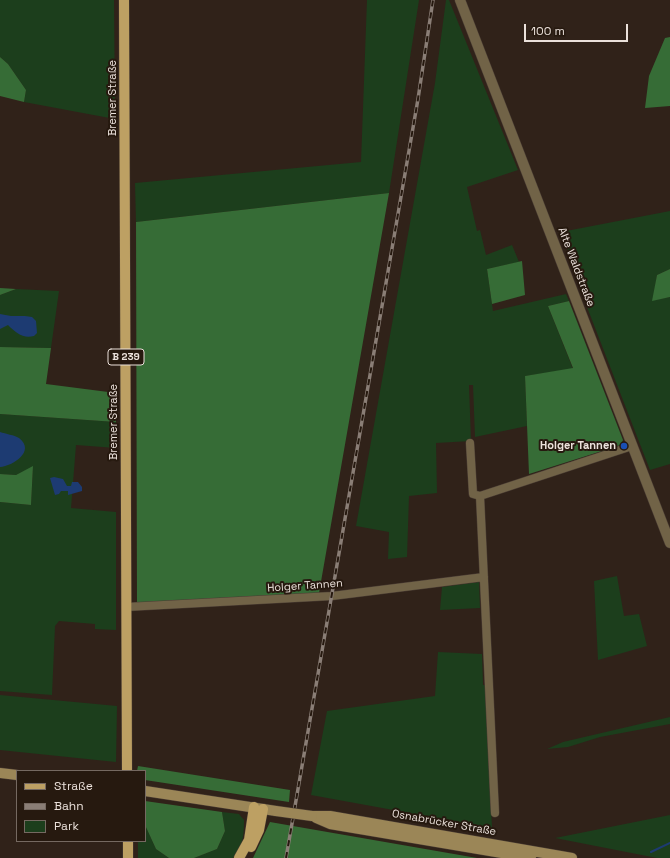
<!DOCTYPE html>
<meta charset="utf-8">
<style>
body{margin:0}
#map{position:relative;width:670px;height:858px;overflow:hidden;background:#302219;font-family:"Space Grotesk",sans-serif}
canvas{display:block}
.legend{position:absolute;left:16px;top:770px;width:130px;height:72px;box-sizing:border-box;background:#26190f;border:1px solid #756961;margin:0;padding:5px 7px;list-style:none;font-size:12px;color:#ebe1db}
.legend li{display:flex;align-items:center;gap:8px;height:20px}
.legend b{width:20px;border:1px solid #756961}
.scale{position:absolute;left:524px;top:24px;width:104px;height:18px;box-sizing:border-box;border:2px solid #ebe1db;border-top:0;padding-left:5px;font-size:12px;line-height:14px;white-space:nowrap;color:#ebe1db;-webkit-text-stroke:3px #26190f;paint-order:stroke}
</style>
<div id="map">
<canvas width="670" height="858"></canvas>
<ul class="legend">
<li><b style="height:5px;background:#bda063"></b>Straße</li>
<li><b style="height:5px;background:#8a7e76"></b>Bahn</li>
<li><b style="height:11px;background:#1c3e1c"></b>Park</li>
</ul>
<div class="scale">100 m</div>
</div>
<script>
const ctx = document.querySelector('canvas').getContext('2d');
ctx.lineJoin = 'round';
function fillPath(path, color) { ctx.fillStyle = color; ctx.fill(path, 'evenodd'); }
function trace(path, color, width, dash) { ctx.strokeStyle = color; ctx.lineWidth = width; ctx.lineCap = dash ? 'butt' : 'round'; ctx.setLineDash(dash || []); ctx.stroke(path); }
function label(font, color, halo, rows, align = 'center') {
  ctx.font = font + ' "Space Grotesk",sans-serif'; ctx.lineWidth = 4; ctx.setLineDash([]); ctx.textBaseline = 'middle'; ctx.strokeStyle = halo; ctx.fillStyle = color; for (const [text, x, y, turn = 0] of rows) {
    ctx.save(); ctx.translate(x, y); ctx.rotate((+turn || 0) * Math.PI / 180); ctx.textAlign = isNaN(turn) ? turn : align; if (halo) ctx.strokeText(text, 0, 0); ctx.fillText(text, 0, 0); ctx.restore();
  }
}
fillPath(new Path2D(`
 M0,0H114L115,119L24,102L26,90L8,64L0,57Z
 M367,0H419L389,193L136,222L135,183L361,162Z
 M446,0H449L518,170L467,187L477,231L480,230L486,255L512,245L519,262L487,269L493,311L566,294L569,301L548,306L573,369L525,376L527,426L475,437L473,385H469L471,441L436,443L437,493L409,496L407,557L388,559L389,532L356,526L435,83Z
 M670,211V269L657,275L653,300L670,297V464L650,470L587,307L588,303L561,232Z
 M16,289L59,291L51,348L0,347V295Z
 M0,414L116,422V448L76,445L71,508L116,512V630L95,629V624L59,621L55,626L52,695L0,691V502L31,505L33,467L16,475L0,474Z
 M617,576L624,616L639,614L647,646L598,660L594,581Z
 M479,582L480,608L440,610L442,587Z
 M438,652L482,654L483,685H485L492,828L311,795L327,711L435,696Z
 M0,695L117,706L116,762L0,750Z
 M670,717V724L600,737L568,747L547,749L563,742Z
 M222,812L239,814L244,820C244,835 243,847 233,858H194L217,849L225,831Z
 M670,815V858H657L555,838Z
 M145,825L156,849L169,858H138V841H145Z`), '#1c3e1c');
fillPath(new Path2D(`
 M670,37V106L645,108L649,76L665,38Z
 M0,57L8,64L26,90L24,102L0,96Z
 M389,193L319,593L137,603L136,222Z
 M522,261L525,295L492,304L487,269Z
 M670,269V297L652,301L657,275Z
 M0,288L16,289L0,295Z
 M569,301L623,440L621,445L529,474L525,376L573,368L548,306Z
 M0,347L51,348L46,384L116,393V422L0,414Z
 M33,466L31,505L0,502V474L16,475Z
 M138,766L290,790L289,802L145,780V771H137Z
 M145,801L222,812L225,831L217,849L194,858H169L156,849L145,825Z
 M270,822L477,858H253Z`), '#366c36');
fillPath(new Path2D(`
 M0,314L11,316H25L32,317L36,321L37,333L34,336C23,339 16,333 8,325L0,329Z
 M0,432C6,434 14,435 19,438C36,451 13,466 0,467Z
 M54,477L63,479L67,486H71L72,482H78L82,487V491L68,495V491H61L59,494L55,495L50,478Z`), '#1d3b72');
trace(new Path2D(`
 M651,852L670,843`), '#1d3b72', 2);
const minor = new Path2D(`
 M470,443L473,494L480,496L495,813
 M480,496L632,446
 M126,607L332,596L484,577`);
const tertiary = new Path2D(`
 M460,0L670,543`);
const secondary = new Path2D(`
 M0,773L17,775
 M145,791L276,811
 M312,816H330L572,858
 M316,818L330,824L531,858`);
const primary = new Path2D(`
 M124,0L127,771
 M128,841V858
 M251,847L259,830L263,809
 M239,858L249,840L254,807`);
trace(minor, '#4a3d34', 9);
trace(tertiary, '#4a3d34', 11);
trace(secondary, '#4a3d34', 11);
trace(primary, '#4a3d34', 11);
trace(minor, '#716347', 8);
trace(tertiary, '#716347', 10);
trace(secondary, '#9b8657', 10);
trace(primary, '#bda063', 10);
const rail = new Path2D(`
 M286,858L418,99L433,0`);
trace(rail, '#8a7e76', 3.5);
trace(rail, '#26190f', 2, [6]);
const secondaryBridge = new Path2D(`
 M276,811L312,816`);
trace(secondaryBridge, '#4a3d34', 11, []);
trace(secondaryBridge, '#9b8657', 10);
for (const [x, y, r, color] of [
 [624,446,4,"#1a4fb4"]
]) { const dot = new Path2D(); dot.arc(x, y, r, 0, 2 * Math.PI); ctx.fillStyle = color; ctx.fill(dot); trace(dot, '#26190f', 1.5); }
for (const [x, y, w] of [
 [126,357,36]
]) { const box = new Path2D(); box.roundRect(x - w / 2, y - 8, w, 16, 3); ctx.fillStyle = '#26190f'; ctx.fill(box); trace(box, '#ebe1db', 1); }
label('bold 10px', '#ebe1db', null, [
 ["B 239",126,357]
]);
label('11px', '#ebe1db', '#26190f', [
 ["Bremer Straße",113,98,-90],
 ["Alte Waldstraße",576,267,69],
 ["Bremer Straße",114,422,-90],
 ["Holger Tannen",305,586,-4],
 ["Osnabrücker Straße",444,823,10]
]);
label('bold 11px', '#ebe1db', '#26190f', [
 ["Holger Tannen",616,446]
], 'right');
</script>
